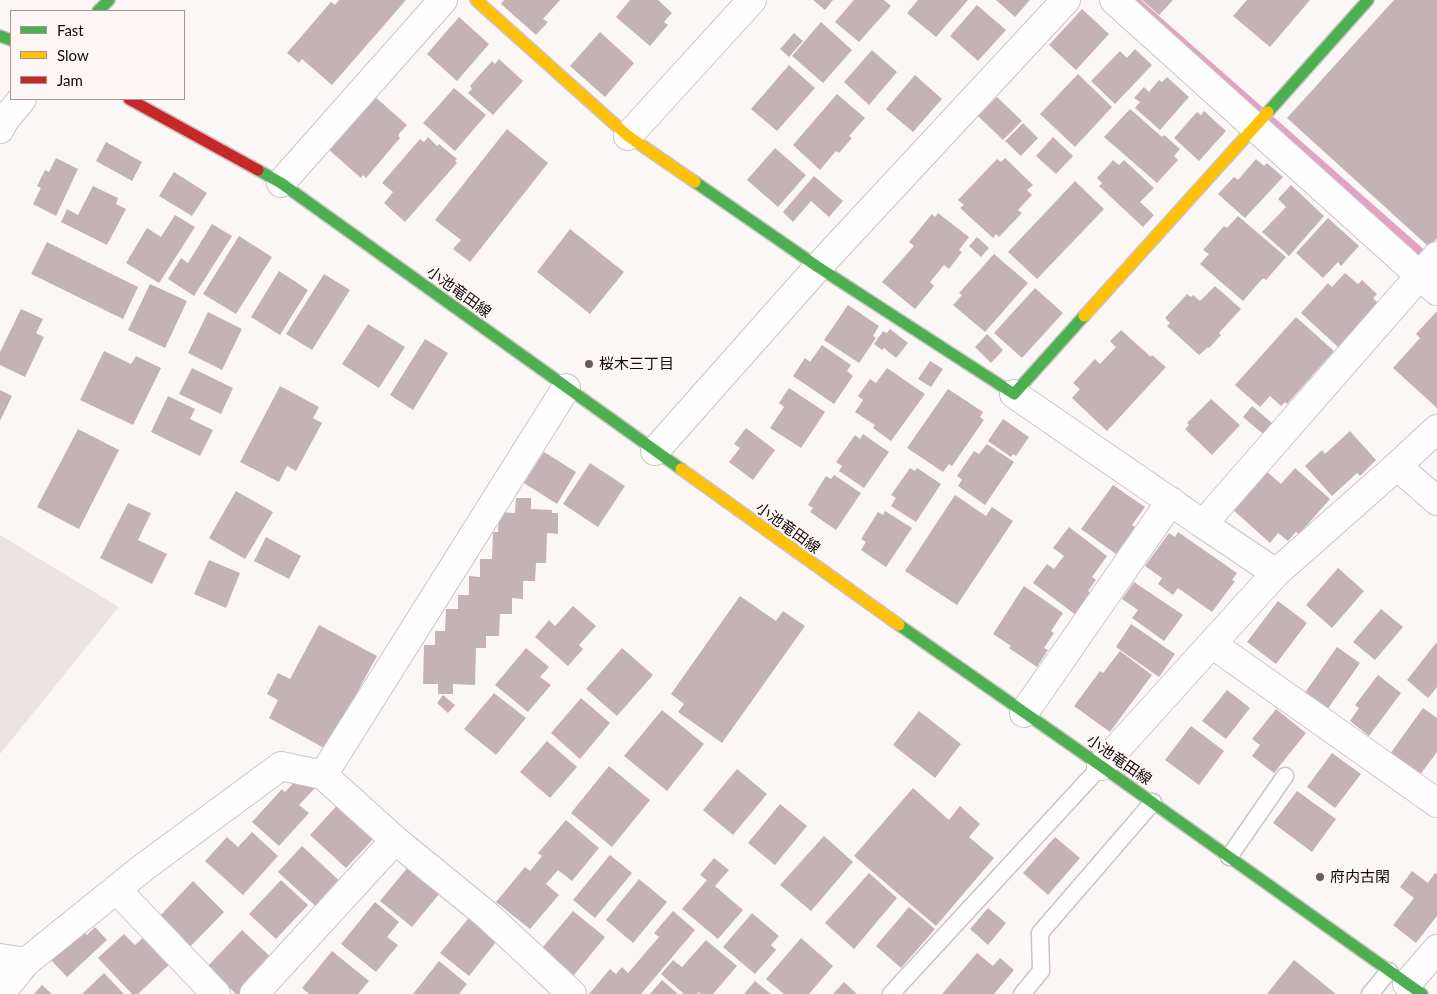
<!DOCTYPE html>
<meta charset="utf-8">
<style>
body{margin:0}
#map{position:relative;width:1437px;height:994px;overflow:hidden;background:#fcf7f7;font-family:Lato,sans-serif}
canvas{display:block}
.legend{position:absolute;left:10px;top:10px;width:175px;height:90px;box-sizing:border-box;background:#fef6f5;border:1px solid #a09796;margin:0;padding:6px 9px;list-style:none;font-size:15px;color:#140807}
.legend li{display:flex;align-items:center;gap:10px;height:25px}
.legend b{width:25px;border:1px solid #a09796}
</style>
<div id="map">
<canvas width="1437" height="994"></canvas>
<ul class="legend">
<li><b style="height:6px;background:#4caf50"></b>Fast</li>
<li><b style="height:6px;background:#ffc107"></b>Slow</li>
<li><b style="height:6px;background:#c62828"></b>Jam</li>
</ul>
</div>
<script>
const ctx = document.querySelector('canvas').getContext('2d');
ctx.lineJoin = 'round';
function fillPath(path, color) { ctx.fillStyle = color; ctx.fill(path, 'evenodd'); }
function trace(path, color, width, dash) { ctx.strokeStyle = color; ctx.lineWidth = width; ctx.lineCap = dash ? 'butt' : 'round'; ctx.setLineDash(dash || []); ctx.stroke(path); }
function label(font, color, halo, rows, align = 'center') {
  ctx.font = font + ' Lato,"Noto Sans JP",sans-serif'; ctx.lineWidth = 4.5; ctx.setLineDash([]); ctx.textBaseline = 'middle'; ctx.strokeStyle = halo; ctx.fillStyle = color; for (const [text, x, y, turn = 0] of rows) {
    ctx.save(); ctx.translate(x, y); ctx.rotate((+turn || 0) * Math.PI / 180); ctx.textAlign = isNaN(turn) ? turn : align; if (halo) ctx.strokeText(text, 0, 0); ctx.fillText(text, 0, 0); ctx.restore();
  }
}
fillPath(new Path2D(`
 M0,535L119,607L0,754Z`), '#ece4e3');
trace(new Path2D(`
 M1134,0L1429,260`), '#e1a3c3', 9);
fillPath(new Path2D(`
 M339,0H406L332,85L302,59L299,63L287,53L331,2L335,5Z
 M504,0H560L543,19L548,22L536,35L501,4Z
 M630,0H658L672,13L664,22L668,25L650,46L616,17Z
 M813,0H833L825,10Z
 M854,0H884L891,6L859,42L835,22Z
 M918,0H968L936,37L907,13Z
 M996,0H1030L1015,17Z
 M1142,0H1173L1159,15Z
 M1247,0H1310L1270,47L1233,16Z
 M1394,0H1437V238L1429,247L1287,118Z
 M977,5L1006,30L978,61L950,36Z
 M1082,9L1109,34L1076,70L1049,45Z
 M459,17L489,44L457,81L427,54Z
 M821,22L852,50L823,83L792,56Z
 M600,32L634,63L605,97L570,66Z
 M794,33L803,41L789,57L780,49Z
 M1135,49L1152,65L1115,104L1091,81L1120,51L1127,58Z
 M872,50L897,72L869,105L844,82Z
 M499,59L523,81L493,115L468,93L472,89L470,86L492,61L495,64Z
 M789,65L815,88L777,131L751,109Z
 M1078,74L1112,107L1075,147L1040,114Z
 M915,75L942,99L913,132L886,109Z
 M1167,77L1189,97L1160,130L1135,108L1140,102L1134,98L1144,87L1149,92L1159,80L1162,82Z
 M454,88L486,115L455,151L423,123Z
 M837,94L865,118L849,136L852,138L839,153L836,151L820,170L793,145Z
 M374,96L407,125L398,135L400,138L366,178L363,175L361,178L328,149Z
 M997,97L1022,121L1003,140L978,116Z
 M1130,109L1162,137L1164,135L1180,149L1174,156L1178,160L1157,183L1104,137Z
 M1204,111L1226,131L1199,161L1174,138L1197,112L1201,115Z
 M1023,123L1038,138L1021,156L1005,141Z
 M507,129L548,163L470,262L453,249L461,240L435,220Z
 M428,137L437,146L439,144L457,159L455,161L457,163L405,222L384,203L393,192L382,183L420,139L424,142Z
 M1053,137L1073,156L1056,174L1036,156Z
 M106,142L142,162L132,181L96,161Z
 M775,148L806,175L778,207L747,180Z
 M56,158L78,169L56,216L33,204L41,188L37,186L45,170L49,172Z
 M1005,158L1033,185L1027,190L1032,195L1018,210L1022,213L999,237L996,234L993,238L960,208L964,205L958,200L997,159L1001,162Z
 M1256,159L1264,166L1267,163L1283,177L1245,218L1218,194L1234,177L1238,180Z
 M1113,160L1119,165L1124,160L1154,188L1140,202L1154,215L1143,227L1099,186L1102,183L1097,178Z
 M174,172L207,193L192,216L159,196Z
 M814,176L843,201L829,217L811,201L793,222L783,212Z
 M1075,181L1104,209L1037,279L1008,252Z
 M1291,185L1324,216L1289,256L1262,232L1286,207L1278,199Z
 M93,186L118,198L116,204L126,209L107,245L61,222L67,209L78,215Z
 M938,213L969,237L959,250L962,252L949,269L944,265L930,282L934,286L915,309L882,282L914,246L909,242L932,214L935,217Z
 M175,215L195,227L159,283L126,263L147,228L161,237Z
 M1238,216L1286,257L1266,280L1263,278L1243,301L1200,264L1209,254L1203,250L1224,226L1227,228Z
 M1328,218L1359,246L1341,266L1338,262L1323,278L1296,253Z
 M212,224L232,236L194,296L168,279L181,258L188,263Z
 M570,229L624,272L590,314L537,272Z
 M239,236L272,257L236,314L203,294Z
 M977,237L989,248L981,257L969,246Z
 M47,242L138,287L123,319L31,274Z
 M994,254L1028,283L985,332L953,305L962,295L959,293Z
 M279,271L308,290L280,335L251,317Z
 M1345,273L1358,284L1362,280L1377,294L1373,298L1378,303L1338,347L1301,313L1328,283L1332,287Z
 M324,274L350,290L312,350L286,334Z
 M150,284L187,301L165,348L128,330Z
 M1215,286L1241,309L1219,333L1221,335L1209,348L1208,347L1199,355L1167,326L1170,323L1165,318L1187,294L1191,297L1193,295L1200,301Z
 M1035,288L1063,313L1022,358L994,333Z
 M848,305L879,326L873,336L876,338L859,363L824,340Z
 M21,309L43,319L36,333L44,337L25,377L0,365V352Z
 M208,312L242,329L222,370L188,353Z
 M1436,312L1437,313V408L1393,368L1420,338L1416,334Z
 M1296,317L1334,351L1287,404L1285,402L1281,406L1270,396L1260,407L1235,385Z
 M368,324L405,347L379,388L342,364Z
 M890,329L908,343L896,358L884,348L882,350L874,344L883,331L887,333Z
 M1121,330L1151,357L1152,355L1166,367L1107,431L1072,398L1080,389L1073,383L1095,359L1100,364L1116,347L1110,341Z
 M987,334L1003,350L991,363L975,347Z
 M425,339L448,353L413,410L390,395Z
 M822,345L851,365L847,371L853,376L834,404L793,376L805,358L810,362Z
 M104,351L131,364L136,356L161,368L133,425L80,400Z
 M930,361L943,369L931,387L918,379Z
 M192,368L233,388L221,414L179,394Z
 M887,368L925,394L891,441L873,428L875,425L855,412L863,400L858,396L870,379L876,383Z
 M280,386L319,407L313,418L322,423L296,471L287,466L279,482L240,462Z
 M789,388L825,412L801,448L770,428L784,407L779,403Z
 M948,389L983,412L980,417L984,420L952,466L949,464L943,472L907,448Z
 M0,390L12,396L0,421Z
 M168,396L195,409L190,419L213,430L200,456L151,432Z
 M1211,399L1240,425L1212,455L1185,429L1189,425L1187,423Z
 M1252,406L1272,423L1263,434L1243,417Z
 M1003,419L1029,437L1016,456L1013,454L1011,457L988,441Z
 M746,428L775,450L753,480L729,462L740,448L734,444Z
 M78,429L119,450L79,529L37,507Z
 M1350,431L1376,460L1360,476L1357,473L1332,496L1305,466L1322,450L1325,454Z
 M863,434L889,452L864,488L839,471L842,466L836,462L855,435L860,439Z
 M987,444L1014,462L985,505L958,486L962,480L957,476L974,451L979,454Z
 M544,452L576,472L557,504L524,483Z
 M590,463L625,486L598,527L563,504Z
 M910,468L915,471L917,468L941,484L916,522L891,506L896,498L891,495Z
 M1295,468L1330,499L1299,534L1296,532L1288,541L1278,533L1270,543L1231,508L1265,470L1281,484Z
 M834,475L861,493L836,530L810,512L813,508L808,505L826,476L831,479Z
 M1113,485L1145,507L1132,525L1135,527L1116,554L1081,529Z
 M236,491L273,512L245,559L209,538Z
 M955,495L986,516L992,507L1013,521L957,605L905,571Z
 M516,498H531V509L552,510V513H558V534L547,533L546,563H536L535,581H523V599L512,598V614H500L499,636H486V648H476L475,685L453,684V694H438V684H423L424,645H435V631H445L446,609H458V595H469V576L480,577V559H492L493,532H498L499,512L515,513Z
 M128,503L151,513L138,540L167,554L152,584L100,558Z
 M885,511L912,528L886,567L861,550L866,542L861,539L878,512L883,515Z
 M1069,527L1107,556L1092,577L1096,580L1088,591L1092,594L1076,615L1033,583L1047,564L1054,569L1064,556L1053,548Z
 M1178,532L1237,573L1232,580L1235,581L1212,612L1178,588L1173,595L1158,584L1162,578L1145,566L1169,533L1175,537Z
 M266,537L301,556L289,579L254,561Z
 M209,560L240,573L226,608L194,594Z
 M1338,568L1364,591L1332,628L1306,605Z
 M1134,582L1183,615L1164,641L1132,618L1138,610L1122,599Z
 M1024,586L1063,613L1051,631L1054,633L1044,648L1048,650L1037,667L1009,648L1011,646L993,634Z
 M740,596L776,621L783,611L805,626L722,743L678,712L684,704L671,694Z
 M1278,601L1307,623L1276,664L1247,642Z
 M573,606L596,626L579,645L583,649L568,666L535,637L549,620L555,626Z
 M1381,609L1403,627L1375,660L1353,642Z
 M1131,624L1175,654L1159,677L1116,647Z
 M319,625L377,656L326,749L269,718L278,700L267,694L278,673L290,679Z
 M1436,643L1437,644V687L1428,698L1407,680Z
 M1337,647L1360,663L1327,710L1304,694Z
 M526,648L549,667L540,677L551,685L528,712L495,685Z
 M622,648L653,675L617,716L586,689Z
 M1120,651L1152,675L1110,732L1074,706L1100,671L1103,673Z
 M1378,675L1401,693L1369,736L1350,721L1359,708L1355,705Z
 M1227,690L1250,708L1226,739L1202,721Z
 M494,693L526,718L496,755L464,729Z
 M443,695L455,705L448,713L437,703Z
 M581,698L610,723L580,759L551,733Z
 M1423,708L1437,718V752L1417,779L1387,758Z
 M1276,709L1306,733L1274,773L1252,756L1260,745L1252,739Z
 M662,710L704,744L667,791L624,756Z
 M919,711L961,744L935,778L893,745Z
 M1191,726L1224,751L1199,785L1165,760Z
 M547,741L577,767L550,798L520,772Z
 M1332,753L1361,774L1335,808L1307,787Z
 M609,766L650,800L612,847L571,813Z
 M737,769L767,794L733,835L703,810Z
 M302,774L316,787L299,805L309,813L279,846L252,822L282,789L285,792Z
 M913,788L949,820L960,806L980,824L969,837L994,858L936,926L854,856Z
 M1297,791L1336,819L1312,852L1273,823Z
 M340,802L376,836L346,868L310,835Z
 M780,804L807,826L775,865L748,843Z
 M566,820L599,848L572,881L558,870L546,884L559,895L530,929L496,902L525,867L530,871L542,856L538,853Z
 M252,832L278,856L243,895L205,861L227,837L238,847Z
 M824,836L853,862L811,911L780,885Z
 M1055,837L1080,858L1048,895L1023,873Z
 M302,846L345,886L321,911L278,872Z
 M610,855L632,873L595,918L573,900Z
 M714,858L729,870L715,886L743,910L718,939L682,909L707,880L700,875Z
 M408,867L440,893L412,927L380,901Z
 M1412,871L1428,883L1435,873L1437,874V916L1416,943L1393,925L1414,898L1400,887Z
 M869,873L897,898L854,949L825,923Z
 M639,879L667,902L633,943L606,920Z
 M281,880L308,905L276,939L249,914Z
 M193,881L224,912L187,950L156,920Z
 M375,902L399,922L387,937L398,945L376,972L341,944Z
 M909,907L935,929L901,968L876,946Z
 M988,908L1006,923L988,945L970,929Z
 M573,911L605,937L574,975L542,948Z
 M673,911L695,930L641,994H589L610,969L616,974L622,967L628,973L659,937L654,933Z
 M752,913L779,936L771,945L776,950L755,974L723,947Z
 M472,914L500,937L469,976L440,953Z
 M95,927L107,940L67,977L51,960L81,930L87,935Z
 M242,930L275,961L244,994H236L207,967Z
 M124,934L135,945L147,934L173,961L138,994H132L98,958Z
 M801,938L833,966L809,994H784L766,979Z
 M706,940L737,966L713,994H700L699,992L697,994H684L661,974L673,960L682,967Z
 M332,951L369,981L358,994H309L302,988Z
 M977,953L993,966L1000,958L1014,970L994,994H942Z
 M1294,960L1336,994H1267Z
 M439,961L467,984L459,994H413Z
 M104,973L124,994H82Z
 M662,980L678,994H650Z
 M755,981L771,994H744Z
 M844,982L857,994H833Z
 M42,985L52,994H34Z`), '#c5b2b6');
const lane = new Path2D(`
 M1229,857L1285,776
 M891,994L1101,766
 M1022,994L1041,971L1040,933L1153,802
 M1370,994L1389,971`);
const street = new Path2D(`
 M1114,0L1437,291
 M0,129L4,121L22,99
 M628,136L752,0
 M281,183L443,0
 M1014,394L1203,524L1437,256
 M655,451L818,267L1066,0
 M1397,466L1437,501
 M1203,524L1276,573
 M1212,644L1437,803
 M1024,713L1171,501
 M1101,766L1276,573L1397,466L1437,429
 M323,775L566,388
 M116,889L216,994
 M0,958L26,962L144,867L281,766L323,775L395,840L487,915L572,994
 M1407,984L1437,949
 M0,994L26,962
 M254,994L395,840`);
const fast = new Path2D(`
 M98,11L109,0
 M0,36L11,40
 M1268,112L1368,0
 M258,170L281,183L681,469
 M695,182L818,267L1014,394L1084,316
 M899,625L1101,766L1422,994`);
const slow = new Path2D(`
 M476,0L628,136L695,182
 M1084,316L1268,112
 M681,469L899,625`);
const jam = new Path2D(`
 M129,99L258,170`);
trace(lane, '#cdc3c3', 19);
trace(street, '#cdc3c3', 30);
trace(fast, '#cdc3c3', 14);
trace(slow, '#cdc3c3', 14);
trace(jam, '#cdc3c3', 14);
trace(lane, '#fffefe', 16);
trace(street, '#fffefe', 28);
trace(fast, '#4caf50', 11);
trace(slow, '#ffc107', 11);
trace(jam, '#c62828', 11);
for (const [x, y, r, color] of [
 [589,364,5,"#655c5b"],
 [1320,877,5,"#655c5b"]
]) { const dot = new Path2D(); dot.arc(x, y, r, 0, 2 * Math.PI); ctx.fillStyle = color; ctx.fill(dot); trace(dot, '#fef6f5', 2); }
label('15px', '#140807', '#fef6f5', [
 ["小池竜田線",459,292,36],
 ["小池竜田線",788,528,36],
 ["小池竜田線",1119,760,35]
]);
label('15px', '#140807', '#fef6f5', [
 ["桜木三丁目",599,364],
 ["府内古閑",1330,877]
], 'left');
</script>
